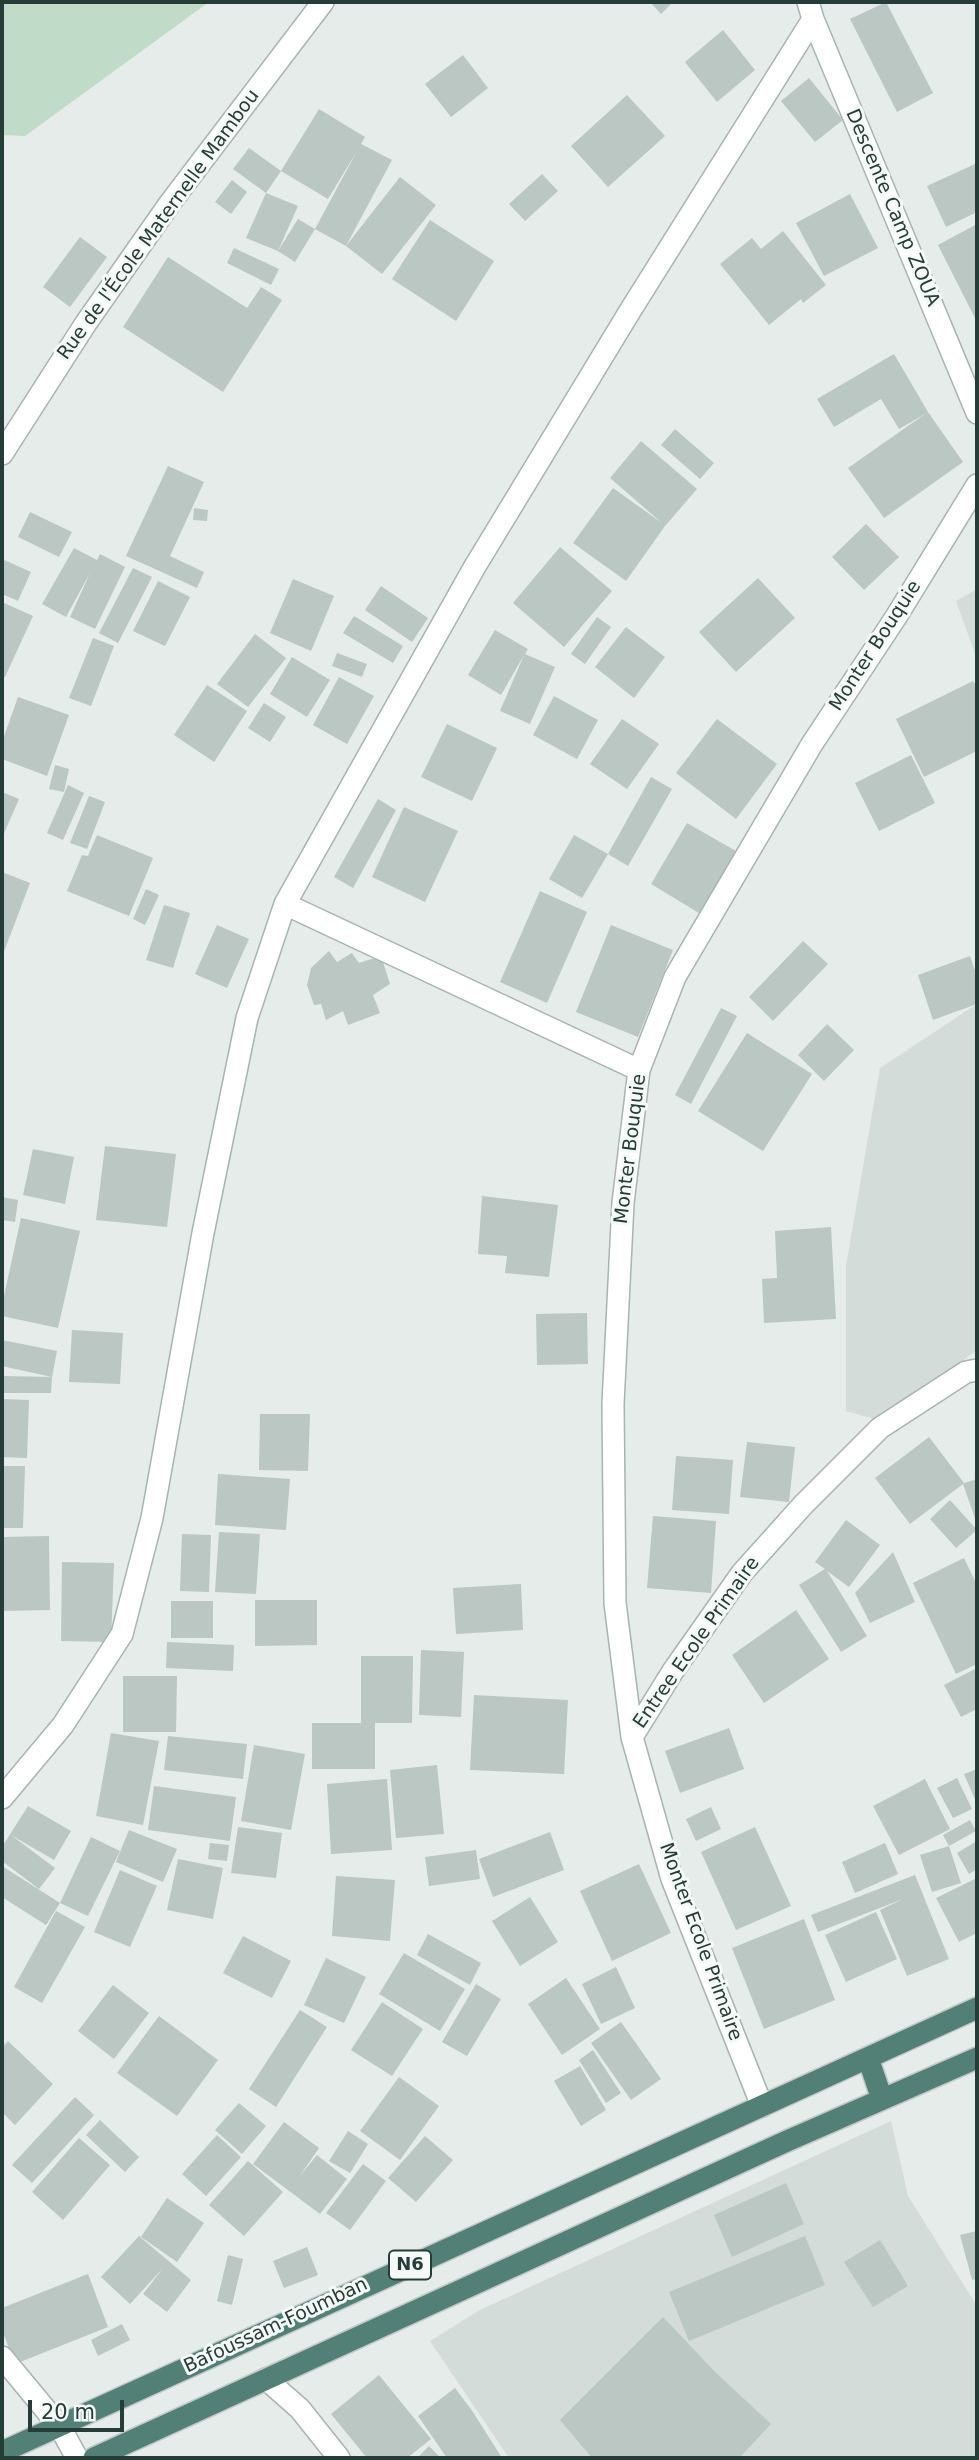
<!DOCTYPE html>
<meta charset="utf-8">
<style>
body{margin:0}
#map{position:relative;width:979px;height:2460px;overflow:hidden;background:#e5ece9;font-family:"DejaVu Sans",sans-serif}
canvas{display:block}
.frame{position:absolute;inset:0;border:4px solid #263c37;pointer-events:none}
.scale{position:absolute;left:28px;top:2400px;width:96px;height:32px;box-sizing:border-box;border:4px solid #263c37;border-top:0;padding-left:9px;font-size:21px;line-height:24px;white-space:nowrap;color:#263c37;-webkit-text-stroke:5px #f5f9f7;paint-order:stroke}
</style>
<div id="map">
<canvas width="979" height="2460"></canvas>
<div class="frame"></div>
<div class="scale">20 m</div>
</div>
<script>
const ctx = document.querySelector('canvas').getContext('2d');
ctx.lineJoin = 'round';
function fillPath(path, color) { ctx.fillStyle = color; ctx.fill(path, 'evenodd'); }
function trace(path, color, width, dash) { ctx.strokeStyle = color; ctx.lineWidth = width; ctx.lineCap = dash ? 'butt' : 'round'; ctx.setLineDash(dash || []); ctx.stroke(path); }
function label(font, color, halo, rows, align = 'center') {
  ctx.font = font + ' "DejaVu Sans",sans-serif'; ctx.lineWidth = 6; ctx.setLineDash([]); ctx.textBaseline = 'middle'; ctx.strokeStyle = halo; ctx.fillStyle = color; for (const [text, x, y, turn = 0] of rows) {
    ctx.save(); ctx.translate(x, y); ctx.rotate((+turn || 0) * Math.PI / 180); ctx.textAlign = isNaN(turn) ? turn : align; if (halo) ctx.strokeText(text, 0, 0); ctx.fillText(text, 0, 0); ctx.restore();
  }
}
fillPath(new Path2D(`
 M977,589V659L956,601Z
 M977,1004V1350L882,1421L846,1411V1266L880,1068Z
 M891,2121L908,2196L977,2306V2458H509L430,2341L480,2310Z`), '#d3dcd8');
fillPath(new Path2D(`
 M2,2H209L25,136L2,135Z`), '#c0dbc8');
fillPath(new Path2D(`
 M650,2H673L661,14Z
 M886,2L933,93L897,112L850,19Z
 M723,30L755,70L717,102L685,62Z
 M463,55L488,88L451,117L425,84Z
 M809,78L843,120L815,142L781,101Z
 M627,95L665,136L608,187L571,146Z
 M319,109L365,137L361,144L392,160L346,246L315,229L357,151L328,199L281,171L266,193L233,169L249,148L281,171Z
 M975,164L977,212L946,227L927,186Z
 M542,174L558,191L525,221L509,204Z
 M400,177L436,205L382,274L346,246Z
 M232,180L247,192L231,214L215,202Z
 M266,193L298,206L278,251L246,238Z
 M850,194L878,248L824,276L796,223Z
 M298,219L315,229L295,262L278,251Z
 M430,220L494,261L456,321L392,279Z
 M977,224V322L938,245Z
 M783,231L826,285L803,303L801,299L769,325L720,264L752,238L761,249Z
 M80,237L107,257L70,307L43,287Z
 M234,248L279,269L271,285L227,263Z
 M168,257L247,308L261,287L282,300L223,392L123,327Z
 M894,354L928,412L963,462L884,518L848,468L925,414L899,429L881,399L834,427L817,399Z
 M675,429L714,463L700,479L661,445Z
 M641,441L697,489L665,526L626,581L573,543L613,488L662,523L610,478Z
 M168,466L204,482L170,556L204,572L197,588L126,556Z
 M194,508L208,510L207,521L193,520Z
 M30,512L72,532L59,557L18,537Z
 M866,524L899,557L864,590L832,557Z
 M560,547L612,591L564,647L513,603Z
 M74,548L97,560L100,554L125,567L95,629L70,617L90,573L66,617L42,604Z
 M2,559L31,572L18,601L2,594Z
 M133,568L152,577L118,643L99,633Z
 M758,578L795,618L736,672L699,632Z
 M293,579L334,596L311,651L270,633Z
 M158,581L190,597L165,646L133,631Z
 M381,586L428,618L412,642L365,610Z
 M2,602L33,616L5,677L2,676Z
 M354,616L403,646L393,663L343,633Z
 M597,617L611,627L585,664L571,654Z
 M626,627L665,657L634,698L595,667Z
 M495,630L528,649L525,654L555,667L530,724L500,711L524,655L501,695L468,675Z
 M255,634L286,658L248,707L217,684Z
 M93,638L114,646L91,706L69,698Z
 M337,653L367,664L362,677L332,666Z
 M292,657L330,680L307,717L270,694Z
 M339,677L374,696L347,744L313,725Z
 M973,681L977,688V751L924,777L896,719Z
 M207,685L247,711L214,762L174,735Z
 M554,696L598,720L577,759L533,735Z
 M18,697L69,715L47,776L2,759V742Z
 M264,703L286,717L270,742L248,728Z
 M622,719L659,744L627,789L590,764Z
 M717,719L777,764L736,819L676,773Z
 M447,724L497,748L472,801L421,777Z
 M911,755L935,803L879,831L855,783Z
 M55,765L69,769L64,792L49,789Z
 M651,777L672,789L628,866L608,854Z
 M68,785L84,793L63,840L47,833Z
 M2,792L19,799L2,838Z
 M89,796L105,802L87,849L70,843Z
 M378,799L396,810L353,888L334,877Z
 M404,807L458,831L425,902L372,877Z
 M687,823L736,851L699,913L651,884Z
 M97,835L153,858L129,916L67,891L82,855L88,856Z
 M574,835L608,854L582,898L549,879Z
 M2,872L30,883L2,957Z
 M146,889L159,895L145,925L133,919Z
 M540,891L587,912L547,1003L500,982Z
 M164,905L190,913L173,968L146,960Z
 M217,925L249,939L227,988L195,974Z
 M611,925L673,950L638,1037L576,1012Z
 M803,941L828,964L773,1021L749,997Z
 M329,951L337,962L352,953L359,963L381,956L390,984L373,995L380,1013L348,1025L343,1011L326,1020L321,1004L314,1005L307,985L311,968Z
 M970,956L977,976V1004L933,1020L918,975Z
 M721,1008L737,1016L691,1104L675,1095Z
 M827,1024L854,1050L824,1081L798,1055Z
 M747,1033L812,1074L763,1151L698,1111Z
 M105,1146L176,1154L167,1227L96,1220Z
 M33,1149L74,1157L65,1204L23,1195Z
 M482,1196L558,1205L549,1277L505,1273L507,1256L478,1254Z
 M2,1197L18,1200L15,1222L2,1220Z
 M21,1218L80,1231L58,1328L2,1316V1305Z
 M831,1227L836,1319L764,1323L762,1279L777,1278L775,1231Z
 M587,1313L588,1364L537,1365L536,1314Z
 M72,1330L123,1333L120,1384L69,1382Z
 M2,1340L57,1351L52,1377L2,1366Z
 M2,1376L52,1377L51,1393H2Z
 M2,1399L29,1400L27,1458L2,1457Z
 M260,1414H310L308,1471L259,1470Z
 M929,1437L964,1483L977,1479V1524L963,1484L910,1524L875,1478Z
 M747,1442L795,1447L789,1502L740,1497Z
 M676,1456L733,1460L729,1514L672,1510Z
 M2,1466H25L23,1528H2Z
 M218,1474L290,1479L286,1530L215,1525Z
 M950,1500L977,1530L956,1548L930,1519Z
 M653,1516L716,1521L711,1593L647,1588Z
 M846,1520L880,1545L849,1587L827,1571L867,1636L841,1652L799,1585L825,1569L815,1562Z
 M219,1532L260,1534L256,1594L215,1592Z
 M182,1534L211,1535L209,1592L180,1591Z
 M49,1536L50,1610L2,1611V1537Z
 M893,1552L915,1602L870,1623L855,1593Z
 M964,1558L977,1585V1664L956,1674L913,1583Z
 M62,1562L114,1563L111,1642L61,1641Z
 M521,1584L523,1630L456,1634L453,1588Z
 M255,1600H317V1645L255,1646Z
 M171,1601H213V1638H171Z
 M796,1610L829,1659L764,1703L732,1655Z
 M167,1642L234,1645L233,1671L166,1668Z
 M421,1650L464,1652L461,1717L419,1715Z
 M361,1656H413L412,1723H375V1769H312V1723H361Z
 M977,1668V1709L961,1717L944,1685Z
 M123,1676H177L176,1732H123Z
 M474,1695L568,1700L564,1774L470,1770Z
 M729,1728L744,1769L680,1793L665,1751Z
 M111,1733L159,1741L143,1825L96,1816Z
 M168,1736L247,1744L243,1779L164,1770Z
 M254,1745L305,1754L291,1830L241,1821Z
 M437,1765L444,1834L396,1838L390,1770Z
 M977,1769V1804L964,1774Z
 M957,1778L972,1809L953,1818L937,1788Z
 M387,1779L392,1850L331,1854L327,1784Z
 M925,1779L950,1829L899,1855L873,1806Z
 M154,1786L236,1797L230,1841L148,1830Z
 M28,1806L71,1831L54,1860L11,1835L55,1868L39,1889L2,1861V1847Z
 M711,1807L721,1829L696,1841L686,1819Z
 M970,1820L976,1831L949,1846L943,1835Z
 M238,1827L282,1833L276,1878L231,1873Z
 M755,1827L791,1906L736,1930L701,1852Z
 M129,1830L177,1849L163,1882L116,1862Z
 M550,1832L564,1870L493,1897L479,1859Z
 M91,1837L120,1851L88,1916L60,1903L46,1925L2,1897V1866L60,1903Z
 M977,1841V1869L969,1874L957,1853Z
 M210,1843L229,1845L227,1861L208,1859Z
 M885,1843L898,1874L855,1893L842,1862Z
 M949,1846L961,1883L932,1892L920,1855Z
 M476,1850L480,1879L429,1886L425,1857Z
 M178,1859L223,1868L213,1919L167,1910Z
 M639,1864L671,1933L612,1961L580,1891Z
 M120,1870L157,1886L130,1947L94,1932Z
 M915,1875L949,1959L907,1976L880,1910L903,1899L818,1932L811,1915Z
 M336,1876L395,1880L390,1941L332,1936Z
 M977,1878V1933L959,1942L936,1898Z
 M530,1897L558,1942L520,1966L492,1921Z
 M56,1911L85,1927L42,2003L14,1987Z
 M876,1912L897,1959L846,1982L825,1935Z
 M804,1919L835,2000L764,2029L732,1948Z
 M428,1934L481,1963L470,1985L417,1955Z
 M243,1936L291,1961L272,1998L223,1973Z
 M404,1953L465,1989L440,2031L379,1994Z
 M326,1958L366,1977L344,2023L304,2005Z
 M616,1967L635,2008L601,2024L582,1984Z
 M566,1978L600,2029L562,2055L528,2004Z
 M476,1984L501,1999L467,2056L442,2042Z
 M113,1985L149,2013L114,2059L78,2031Z
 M382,2002L423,2029L392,2076L351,2050Z
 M300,2010L327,2027L276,2107L249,2089Z
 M159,2016L218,2060L177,2116L117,2073Z
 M621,2022L661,2079L631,2100L591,2043Z
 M8,2041L53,2084L15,2125L2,2112V2047Z
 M593,2050L621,2093L606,2103L579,2060Z
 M580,2066L606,2110L581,2126L554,2081Z
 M399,2077L439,2106L400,2160L360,2131Z
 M75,2097L94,2115L32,2183L12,2165Z
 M239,2103L266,2126L242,2154L215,2130Z
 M100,2120L139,2157L125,2172L86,2135Z
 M284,2122L319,2148L299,2177L317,2155L347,2179L320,2214L253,2164Z
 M348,2131L368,2144L350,2173L329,2161Z
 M217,2135L241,2157L206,2196L182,2174Z
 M425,2136L453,2160L416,2202L388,2178Z
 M79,2138L110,2165L63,2220L32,2192Z
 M248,2161L283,2192L244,2236L209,2205Z
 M363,2164L386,2181L350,2230L326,2213Z
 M786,2183L804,2224L732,2257L714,2215Z
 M167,2198L204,2223L177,2262L141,2237Z
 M977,2231V2279L972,2280L960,2235Z
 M139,2236L191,2280L167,2312L143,2294L163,2268L130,2304L101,2277Z
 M805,2236L825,2285L689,2341L669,2292Z
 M880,2240L908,2286L873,2307L844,2262Z
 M307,2247L318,2275L284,2288L273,2261Z
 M228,2255L243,2259L232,2305L217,2301Z
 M88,2274L108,2327L15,2364L2,2330V2308Z
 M663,2317L715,2372L771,2424L739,2458H592L560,2420Z
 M122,2324L130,2340L98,2356L91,2340Z
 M379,2375L431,2439L407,2458H367L331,2414Z
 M455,2388L473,2412L502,2458H447L418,2416Z
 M429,2446L441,2458H417Z`), '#bac7c2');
const minor = new Path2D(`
 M808,2L813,19L977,413
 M2,454L86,323L170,203L323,2
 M285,904L474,568L630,311L813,19
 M632,1737L673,1671L742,1573L803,1505L880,1428L966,1372L977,1370
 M2,1798L63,1725L122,1634L152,1518L203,1233L247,1018L285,904L639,1070
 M762,2106L672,1879L632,1737L615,1603L613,1404L623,1203L639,1070L675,977L812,744L896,617L977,485
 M2,2357L60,2427L77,2458
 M266,2379L300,2409L339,2458`);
const trunk = new Path2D(`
 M868,2058L882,2099
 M2,2452L977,2008
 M94,2458L787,2141L977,2058`);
trace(minor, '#a8b4b0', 24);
trace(trunk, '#c2c8c7', 24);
trace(minor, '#fff', 21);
trace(trunk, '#528077', 21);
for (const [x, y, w] of [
 [410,2265,42]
]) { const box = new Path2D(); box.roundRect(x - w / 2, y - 14.5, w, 29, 5); ctx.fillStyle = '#f5f9f7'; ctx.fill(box); trace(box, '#263c37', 2); }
label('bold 18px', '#263c37', null, [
 ["N6",410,2265]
]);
label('19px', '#263c37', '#f5f9f7', [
 ["Descente Camp ZOUA",892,208,67],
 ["Rue de l'École Maternelle Mambou",159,225,-54],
 ["Monter Bouquie",876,646,-57],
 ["Monter Bouquie",631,1149,-83],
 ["Entree Ecole Primaire",697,1643,-55],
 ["Monter Ecole Primaire",700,1942,70],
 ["Bafoussam-Foumban",276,2326,-25]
]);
</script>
